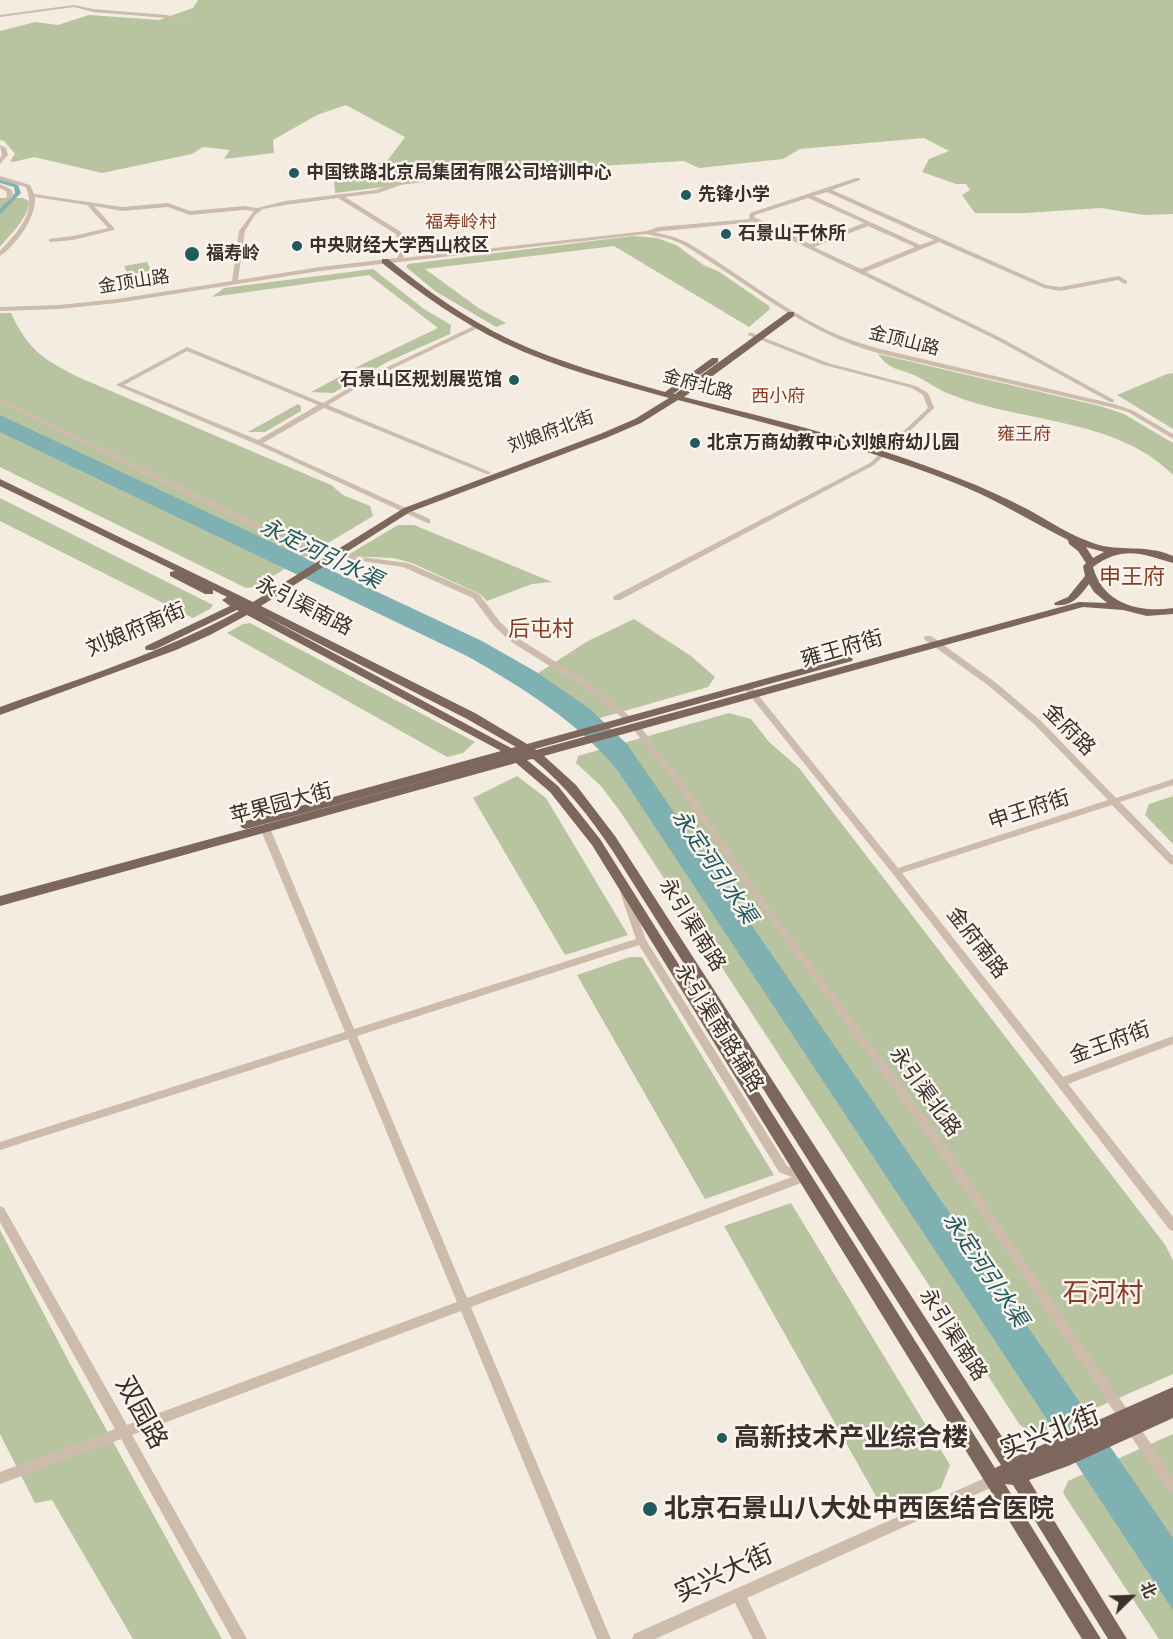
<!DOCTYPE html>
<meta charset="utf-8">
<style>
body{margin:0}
#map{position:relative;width:1173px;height:1639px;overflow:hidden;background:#f4ebe1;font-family:Cabin,"Noto Sans SC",sans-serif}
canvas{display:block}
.north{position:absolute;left:1101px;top:1567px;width:60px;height:60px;-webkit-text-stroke:4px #fbf5ee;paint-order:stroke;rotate:67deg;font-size:16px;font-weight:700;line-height:24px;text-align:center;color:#3b302b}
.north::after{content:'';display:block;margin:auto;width:21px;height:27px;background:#3b302b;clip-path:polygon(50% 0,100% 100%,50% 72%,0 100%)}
</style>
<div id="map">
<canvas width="1173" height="1639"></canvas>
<div class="north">北</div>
</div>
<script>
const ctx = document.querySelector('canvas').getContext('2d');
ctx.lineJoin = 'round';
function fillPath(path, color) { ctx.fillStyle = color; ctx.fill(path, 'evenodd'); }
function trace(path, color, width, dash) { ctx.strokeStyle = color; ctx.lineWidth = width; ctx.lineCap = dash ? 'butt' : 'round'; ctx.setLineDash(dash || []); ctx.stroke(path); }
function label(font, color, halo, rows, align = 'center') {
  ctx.font = font + ' Cabin,"Noto Sans SC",sans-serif'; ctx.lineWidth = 5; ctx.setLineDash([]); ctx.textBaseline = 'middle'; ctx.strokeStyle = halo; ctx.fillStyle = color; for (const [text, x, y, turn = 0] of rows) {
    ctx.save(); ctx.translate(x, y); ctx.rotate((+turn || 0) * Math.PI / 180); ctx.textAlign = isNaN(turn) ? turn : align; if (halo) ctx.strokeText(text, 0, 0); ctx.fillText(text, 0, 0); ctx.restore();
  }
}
fillPath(new Path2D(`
 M198,0H1173V214L1144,215L1101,208L1026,213H975L962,195L970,190L966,184H956L922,172L929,159L949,151L924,138L800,149L783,159L773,160L699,168L684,161L513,171L335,193L334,178L388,160L405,137L346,105L317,115L273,140L274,153L224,159L230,150L203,147L192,154L102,173L34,157L13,162L10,161L15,154L4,141L0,140V31L35,22L58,25L89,15L159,20L193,8Z
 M0,198H23L29,201C29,218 10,234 0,247Z
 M633,236L657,238L676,245L705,266L718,271L769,306L770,309L749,327L614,246L425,269L480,309L506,323L496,327L435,291L406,267L408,264Z
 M147,262L155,278L131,282L124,266Z
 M373,269L424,309L451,325L450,334L387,362L333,393L311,392L365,363L438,328L369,275L212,297L224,288Z
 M0,313H11C28,350 43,359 78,377L331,485L343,495L370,506L373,516L255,587L246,588L0,467Z
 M878,354L1100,406L1124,414L1173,443V475C1117,418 1023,423 952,395C938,390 928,382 916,376C899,368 890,371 878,354Z
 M1173,373V429L1117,395L1167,374Z
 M298,404L301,406V411L265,432H248Z
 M0,498L213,605L210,609L193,618L0,521Z
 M398,525H414L552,582L532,584L487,601L480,594L412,563L393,558L346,556Z
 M634,619L691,656L715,677L708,687L600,718L538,673L588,641Z
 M250,623L475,742L463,753L447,757L227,633L243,624Z
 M729,713L751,719L769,742L799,768L1166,1246L1173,1261V1374L1035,1435L1020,1425L622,814L601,786L576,763L578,756Z
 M517,776L546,798L628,935L565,955L473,798Z
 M1173,796V844L1145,815L1149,804Z
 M630,957H642L774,1175L705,1199L577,975Z
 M791,1203L950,1465L941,1488L886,1514L724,1226Z
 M0,1230L69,1362L222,1639H133L52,1500L35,1503L0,1434Z
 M1173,1434V1639H1159L1063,1493L1068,1481Z`), '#b8c4a0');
fillPath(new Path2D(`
 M0,415L482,641L538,673L590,709L627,744L1173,1538V1610L618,771C577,721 523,688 467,656L0,432Z`), '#7fb0b2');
fillPath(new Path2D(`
 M0,179L18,185L21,193L0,214V209L15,193L14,187L0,183Z`), '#7fb0b2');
fillPath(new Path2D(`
 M74,5L93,9L167,15L192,22L190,23L167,18L93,12L74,7L0,17V15Z
 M0,145L6,148L8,155L0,164V158L2,155Z
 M476,166L501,168L506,165L509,167L502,172L476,170L430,175L378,193L345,197L401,232L406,252L403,258L647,231L658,227L749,219L750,213L856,178H860V180L832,190L1046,285L1060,287L1119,276L1127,281V283L1125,284L1118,280L1060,291L1044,288L939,242L866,272L1001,338L1114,400V402H1110L997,340L754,222L654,232L674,237L688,243C735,271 778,306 827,330C844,338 862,344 880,349L1114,404L1132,410L1173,434V439L1128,412L1110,407L878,353C805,333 748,284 684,245L670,239L646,234L320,271L117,303L59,309L0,311V307L59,305L117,299L232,281L239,231L254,211L244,210L190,215L168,207L122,211L94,206L114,228V230L73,240L51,242L49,241V239L73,236L108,228L87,205L35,197C36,218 17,244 0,256V251C17,232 37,214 26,187L0,180V176L30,185L34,194L122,207L168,203L190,211L244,206L257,208L285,201L375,190L429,172ZM827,192L934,240L920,245L814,196ZM338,198L396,234L400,252L397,258L320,267L238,280L245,231L255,215L263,209L285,205ZM808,198L864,223L810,244L754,217L755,215ZM868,226L915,247L861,269L814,247Z
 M0,184L12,190L13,197L7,202L2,201L7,197L6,191L0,188Z
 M478,324L480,325V327L379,375L328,405L490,472V474H486L324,408L263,443L430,519V523H427L256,444L116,385L187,347L323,403L375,373ZM187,351L318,405L258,440L124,385Z
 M748,333H752L828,363L916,386L928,393L934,408L874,465L620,600H614L613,598L614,596L870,463L928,408L923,395L912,388L824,365L748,335Z
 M0,398L292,540L327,553L323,555L286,544L0,403Z
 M330,553L408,563L479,594L500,622L516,637L594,686L633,719L629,722L626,721L588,690L510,641L494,626L473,598L403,567L333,557H330Z
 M925,636H931L995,682L1040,720L1116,798L1173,779V785L1120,802L1173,856V865L1170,864L1112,805L902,873L1063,1077L1173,1036V1044L1068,1084L1173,1217V1231L1169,1229L893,874L743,687L744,685H750L898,868L1108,800L1034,724L989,686L925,640L924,638Z
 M636,724L639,725L683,781L768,905L936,1131L1173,1476V1493L1168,1491L928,1137L762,909L677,785L633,729L632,727Z
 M265,825L270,828L354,1029L636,939L620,892L622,890H628L646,940L787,1166L809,1174L811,1177L809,1180L471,1307L611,1639H597L461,1311L132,1435L247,1639H232L121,1439L0,1484V1472L115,1429L0,1222V1206L4,1208L127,1425L457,1302L348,1039L0,1150V1142L345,1032L260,828ZM639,945L779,1172L792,1177L467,1298L357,1036Z
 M994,1474L999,1476L1000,1480L999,1484L747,1598L767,1639H753L735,1603L655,1639H632L634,1634Z`), '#cdbbac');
fillPath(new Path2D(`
 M382,259H388C426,290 466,319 511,340C560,363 613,377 665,392L712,358H718V362L673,394H675L788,312H794V316L684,397C776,420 869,442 958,478C982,487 1006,498 1029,510C1050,522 1070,535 1093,543C1121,553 1143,543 1173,556V563C1142,554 1123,545 1093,567C1103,604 1139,613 1173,608V614L1147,616L1123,610L1083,607L544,756L576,785L615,836L1015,1457L1173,1387V1418L1068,1466L1029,1480L1127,1639H1108L1013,1485L1005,1484L1101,1639H1082L592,845L550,792L516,763L0,906V896L509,758L246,829L242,828L240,825L242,822L501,751L247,615L210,635L176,650L0,715V707C81,678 163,652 239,611L237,610L154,650H146L145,648L146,646L230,606L222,600L227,597L213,590V594H205L170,576V572L175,571L0,486V479L253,602L404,508L600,434L635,419L669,398C614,383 557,368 504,343C460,322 420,293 382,263ZM678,400C775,426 873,449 967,488C1002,503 1034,523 1068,540L1069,544L1078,551L1086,563L1083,566L1085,576L1068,597L1054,603L1055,605C1072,607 1080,596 1089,584L1094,592L1107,603L1079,602L536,750L535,749L852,661L853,659L848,656L844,657L527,744L475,713L261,606L410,512L606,438L641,423ZM1086,547L1104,552L1093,558ZM261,614L467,719L516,747L511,748ZM533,759C566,786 590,817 614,853L997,1459L1001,1465L995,1468L600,839L558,786L527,760Z`), '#7d675c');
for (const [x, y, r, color] of [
 [294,173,6,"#1f5a5e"],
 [686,195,6,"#1f5a5e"],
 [726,234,6,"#1f5a5e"],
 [297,246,6,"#1f5a5e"],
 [192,254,8,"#1f5a5e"],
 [514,380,6,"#1f5a5e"],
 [695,443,6,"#1f5a5e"],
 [722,1438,6,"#1f5a5e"],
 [650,1509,8,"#1f5a5e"]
]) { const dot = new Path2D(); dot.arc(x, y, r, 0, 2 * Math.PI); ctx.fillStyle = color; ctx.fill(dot); trace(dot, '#fbf5ee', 2); }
label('bold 18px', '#3b302b', '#fbf5ee', [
 ["中国铁路北京局集团有限公司培训中心",306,173],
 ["先锋小学",698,195],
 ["石景山干休所",738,234],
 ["中央财经大学西山校区",309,246],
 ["福寿岭",206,254],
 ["石景山区规划展览馆",502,380,"right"],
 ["北京万商幼教中心刘娘府幼儿园",707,443]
], 'left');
label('18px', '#8c3b22', '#fbf5ee', [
 ["福寿岭村",461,223],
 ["西小府",778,397],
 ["雍王府",1024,435]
]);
label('18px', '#3b302b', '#fbf5ee', [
 ["金顶山路",134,282,-9],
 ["金顶山路",904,341,14],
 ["金府北路",698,385,15],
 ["刘娘府北街",551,432,-20]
]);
label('21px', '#3b302b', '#fbf5ee', [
 ["永引渠南路",304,606,27],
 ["刘娘府南街",136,630,-23],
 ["雍王府街",842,649,-16],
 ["金府路",1069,730,45],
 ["苹果园大街",281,804,-15],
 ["申王府街",1029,810,-18],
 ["永引渠南路",692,925,58],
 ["金府南路",977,943,52],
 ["永引渠南路辅路",719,1028,58],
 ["金王府街",1110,1043,-20],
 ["永引渠北路",925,1092,54],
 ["永引渠南路",953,1335,57]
]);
label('italic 22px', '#1f5a5e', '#fbf5ee', [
 ["永定河引水渠",321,554,26],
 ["永定河引水渠",714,867,56],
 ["永定河引水渠",985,1270,56]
]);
label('22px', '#8c3b22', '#fbf5ee', [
 ["申王府",1132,578],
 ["后屯村",541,630]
]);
label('26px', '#3b302b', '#fbf5ee', [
 ["双园路",141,1413,61],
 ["实兴北街",1050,1433,-21],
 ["实兴大街",724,1574,-24]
]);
label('bold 26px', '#3b302b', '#fbf5ee', [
 ["高新技术产业综合楼",734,1438],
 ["北京石景山八大处中西医结合医院",664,1509]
], 'left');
label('27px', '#8c3b22', '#fbf5ee', [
 ["石河村",1103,1294]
]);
</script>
